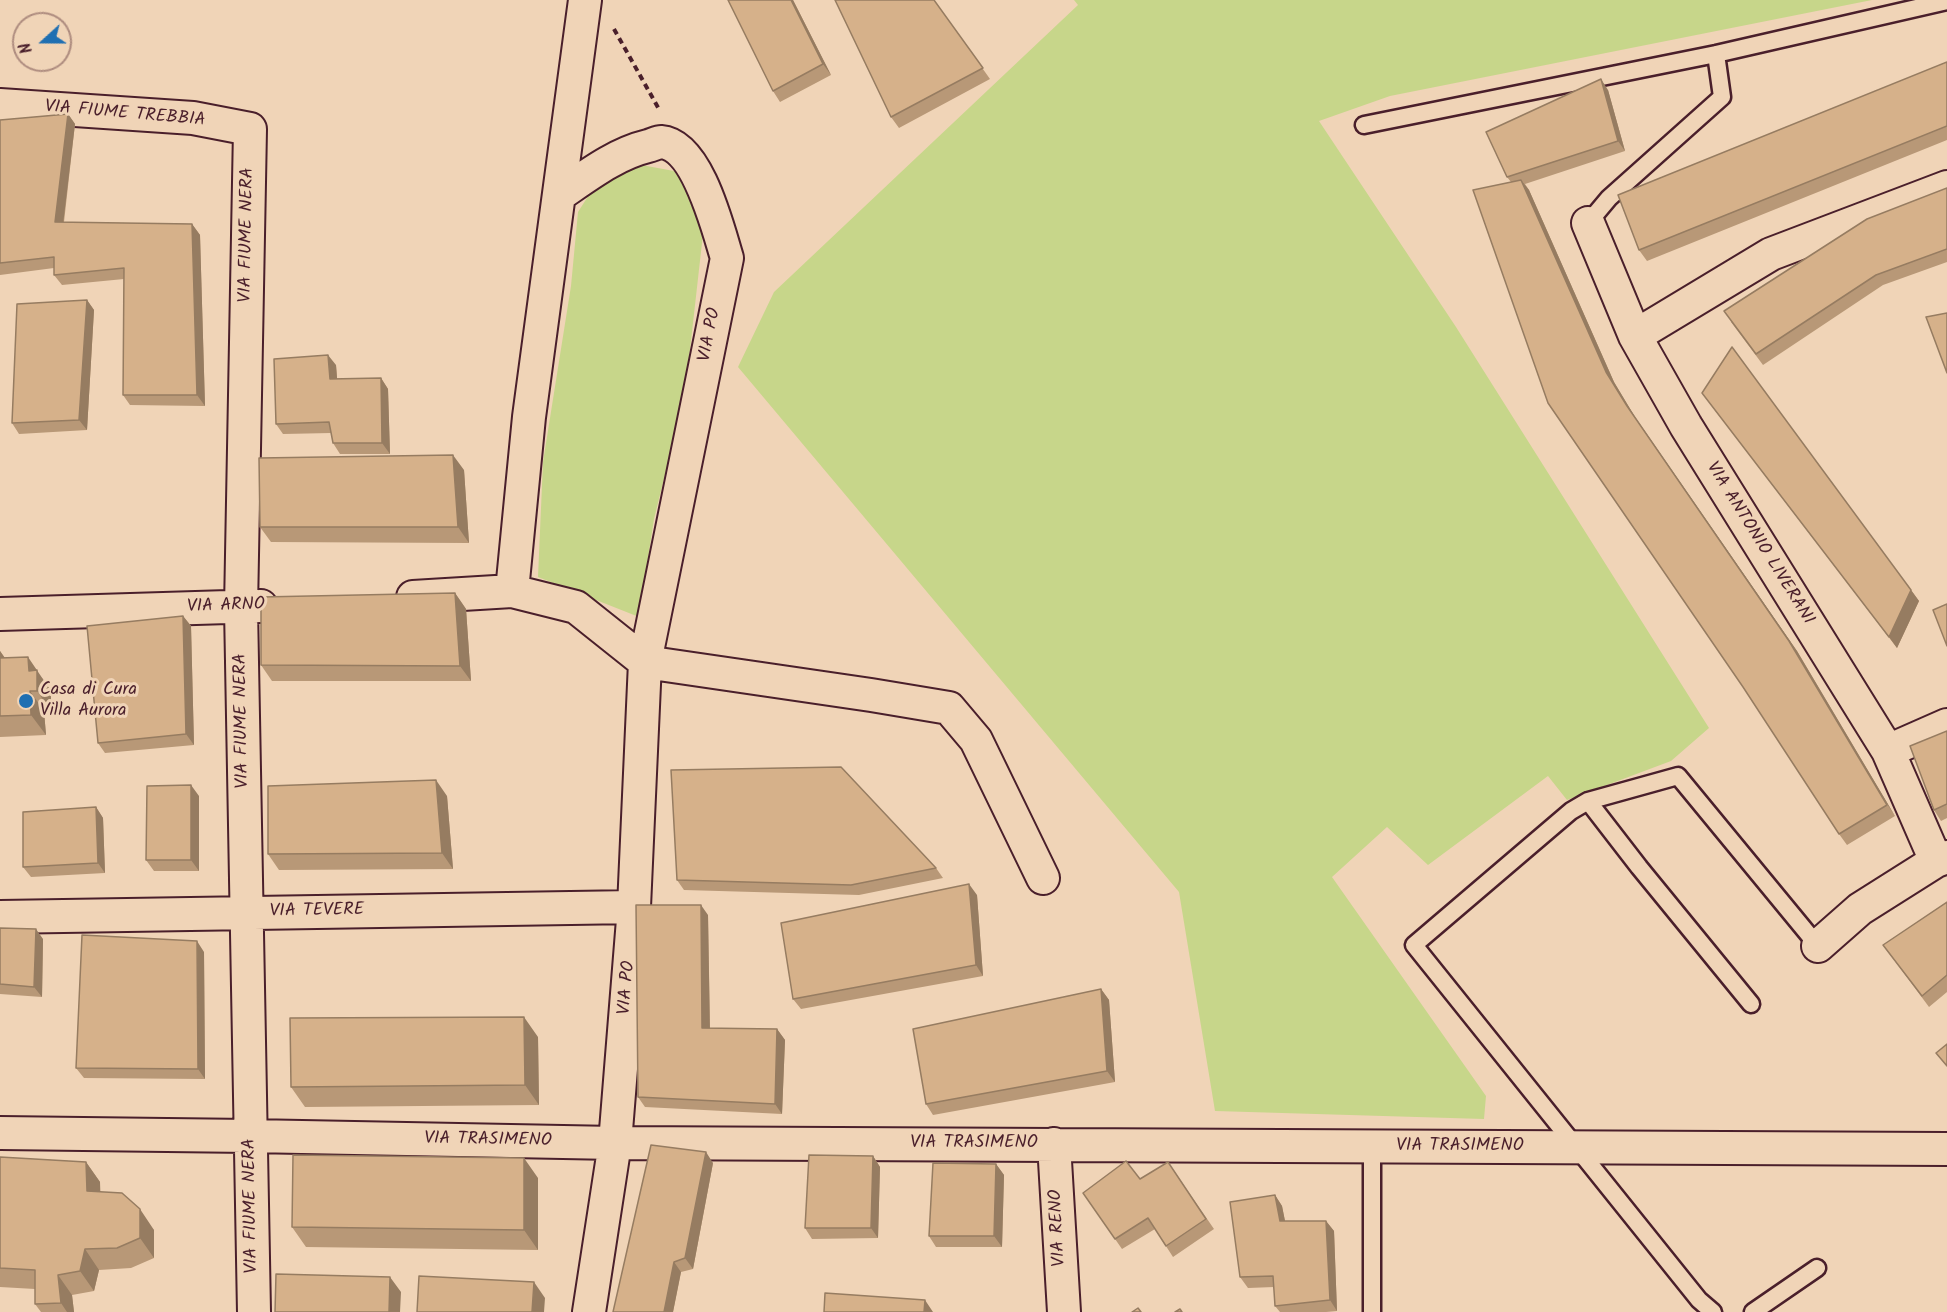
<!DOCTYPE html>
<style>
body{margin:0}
#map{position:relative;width:1947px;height:1312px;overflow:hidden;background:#f0d4b7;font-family:Kalam,sans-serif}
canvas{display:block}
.north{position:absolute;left:12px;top:12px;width:60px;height:60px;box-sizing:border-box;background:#f0d4b7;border:2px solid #ae8c7f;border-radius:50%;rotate:249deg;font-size:16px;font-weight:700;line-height:24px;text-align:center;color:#4a1f2b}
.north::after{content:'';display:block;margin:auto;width:21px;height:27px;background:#1f6fb2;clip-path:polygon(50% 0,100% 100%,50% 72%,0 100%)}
</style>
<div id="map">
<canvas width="1947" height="1312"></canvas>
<div class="north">N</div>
</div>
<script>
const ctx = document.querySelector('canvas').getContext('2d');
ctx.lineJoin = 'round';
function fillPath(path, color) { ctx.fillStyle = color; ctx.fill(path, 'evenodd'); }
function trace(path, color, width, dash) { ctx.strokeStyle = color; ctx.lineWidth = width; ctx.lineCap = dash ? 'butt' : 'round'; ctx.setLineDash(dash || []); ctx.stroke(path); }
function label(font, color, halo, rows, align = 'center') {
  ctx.font = font + ' Kalam,sans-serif'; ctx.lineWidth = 6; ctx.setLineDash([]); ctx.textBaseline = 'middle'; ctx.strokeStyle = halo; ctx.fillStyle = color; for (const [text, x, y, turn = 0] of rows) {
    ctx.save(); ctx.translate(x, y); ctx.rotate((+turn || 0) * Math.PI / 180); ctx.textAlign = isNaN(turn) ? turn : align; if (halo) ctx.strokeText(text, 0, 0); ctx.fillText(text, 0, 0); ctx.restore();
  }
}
fillPath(new Path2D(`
 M1074,0H1872L1390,96L1319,121L1456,327L1709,728L1671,761L1567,800L1548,776L1428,865L1387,827L1332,877L1486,1096L1484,1119L1215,1111L1179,892L738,367L774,292L1078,5Z
 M636,164L674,171L691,187L703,234L685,394L654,519L639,617L538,577L543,462L571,286L578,212L601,176Z`), '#c7d68a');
const lane = new Path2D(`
 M1364,125L1716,54L1947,1
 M1588,223L1609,198L1722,97L1716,54
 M1588,801L1639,867L1751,1004
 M1372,1312V1147
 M1713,1312L1699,1300L1414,945L1571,811L1588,801L1678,776L1818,946
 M1753,1312L1817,1268`);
const street = new Path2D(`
 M0,105L193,118L250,129L241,608L254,1312
 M559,195C587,176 615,154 648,146C652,145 658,142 661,142C698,145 718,229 727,258L645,662L634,907L615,1143L589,1312
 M1588,223L1635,336L1686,426L1888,751L1936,861
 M1635,336L1771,254L1947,187
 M512,591L529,417L585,0
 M413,597L512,591L576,607L645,662
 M0,614L261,606
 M645,662L871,695L949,708L976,740L1043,878
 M1888,751L1947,725
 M0,917L634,907
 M1818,946L1860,909L1936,861L1947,857
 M0,1133L250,1136L615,1143L1947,1149
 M1054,1144L1064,1312`);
trace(lane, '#4a1f2b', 21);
trace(street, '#4a1f2b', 36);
trace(new Path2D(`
 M614,29L660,111`), '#4a1f2b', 4, [6, 4.5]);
trace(lane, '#f0d4b7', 16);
trace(street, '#f0d4b7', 32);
fillPath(new Path2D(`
 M793,0L831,75L780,102L773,91Z
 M934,0L990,79L899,128L891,117Z
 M1947,62V140L1647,261L1639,250Z
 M1608,90L1625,151L1525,184L1529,190L1614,382L1635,417L1797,651L1895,816L1847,845L1839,834L1511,182L1507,177Z
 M68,114L75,124L64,222L192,224L200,235L205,406L130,405L123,395L124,279L62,285L54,275V268L0,275V120Z
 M1947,188V262L1883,285L1763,365L1731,322Z
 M87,300L94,310L87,430L19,434L12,423Z
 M336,365L337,379L381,378L388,389L390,454H340L333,443L331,433L283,434L276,424Z
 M1702,393L1911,590L1919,601L1897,648Z
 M464,470L469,543L271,542L260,527Z
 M455,593L466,609L471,681H272L261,665Z
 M183,616L191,626L194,745L105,753L98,743Z
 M0,651L5,658L42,678L51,691V711H44L46,735L0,737Z
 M1947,731V818L1941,821L1934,810Z
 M199,796V871H154L146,860Z
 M447,796L453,869L279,870L268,854Z
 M96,807L103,818L105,873L31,877L23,867Z
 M936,868L943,878L859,895L684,890L677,880Z
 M977,895L983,976L801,1009L793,999Z
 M1947,902V992L1929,1007L1883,945Z
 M708,915L710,1028L777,1029L785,1040L782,1114L645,1107L638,1097Z
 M0,928L43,939L42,997L0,994Z
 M204,952L205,1079L84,1078L76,1068Z
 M1101,989L1109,1000L1115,1082L933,1115L926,1104Z
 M538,1037L539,1105L305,1107L291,1087Z
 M873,1156L880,1167L878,1238L812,1239L805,1228Z
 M0,1157L86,1162L100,1182V1192L154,1230V1258L131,1268L99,1270L94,1291L72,1295L74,1312H41L35,1304V1289L0,1287Z
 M1168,1162L1214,1229L1173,1257L1155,1229L1122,1249L1083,1193L1140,1179Z
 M713,1163L693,1269L681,1272L673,1312H613Z
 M996,1164L1004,1175L1002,1247H936L929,1236Z
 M538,1178V1250L306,1247L292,1227Z
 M1275,1195L1282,1206L1285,1221H1326L1334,1231L1337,1311L1326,1312H1280L1275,1306L1274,1287L1248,1288L1240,1277Z`), '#b89877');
fillPath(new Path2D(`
 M791,0H793L831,75L823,64Z
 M1601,79L1608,90L1625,151L1618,141Z
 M68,114L75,124L62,233L55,222Z
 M1521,180L1529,190L1614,382L1635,417L1797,651L1895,816L1627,406L1606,372Z
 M192,224L200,235L205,406L197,395Z
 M87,300L94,310L87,430L79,420Z
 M328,355L336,365L338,390L330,379Z
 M381,378L388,389L390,454L382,443Z
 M453,455L464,470L469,543L458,527Z
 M1911,590L1919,601L1897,648L1889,637Z
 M455,593L466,609L471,681L460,666Z
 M183,616L191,626L194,745L186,734Z
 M0,651L11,667L0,662Z
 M28,657L51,691V711L37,691L29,671Z
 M30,691L44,711L46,735L31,715Z
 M436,780L447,796L453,869L442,853Z
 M191,785L199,796V871L191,860Z
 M96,807L103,818L105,873L98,863Z
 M969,884L977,895L983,976L976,965Z
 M701,905L708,915L710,1038L702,1028Z
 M36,929L43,939L42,997L34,987Z
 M197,941L204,952L205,1079L198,1069Z
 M1101,989L1109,1000L1115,1082L1107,1071Z
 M524,1017L538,1037L539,1105L525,1085Z
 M777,1029L785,1040L782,1114L775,1104Z
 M706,1152L713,1163L693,1269L685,1258Z
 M873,1156L880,1167L878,1238L871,1228Z
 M524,1158L538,1178V1250L524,1230Z
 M86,1162L100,1182L101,1211L87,1191Z
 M996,1164L1004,1175L1002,1247L994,1236Z
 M1275,1195L1282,1206L1287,1231L1280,1221Z
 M140,1209L154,1230V1258L140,1238Z
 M1326,1221L1334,1231L1337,1311L1330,1300Z
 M85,1249L99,1270L94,1291L80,1271Z
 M674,1262L681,1272L673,1312H664Z
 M58,1275L72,1295L74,1312H67L61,1303Z
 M390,1277L401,1292L400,1312H389Z
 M534,1282L545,1298L544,1312H532Z
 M925,1300L933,1312H924Z`), '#967c61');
const building = new Path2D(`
 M728,0H791L823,64L773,91Z
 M835,0H934L983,68L891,117Z
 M1947,62V126L1639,250L1618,195Z
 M1601,79L1618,141L1507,177L1486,132Z
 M68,114L55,222L192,224L197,395H123L124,268L54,275V257L0,263V120Z
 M1521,180L1606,372L1627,406L1789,641L1887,805L1839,834L1743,687L1548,403L1473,190Z
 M1947,188V249L1876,275L1756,354L1724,311L1867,219Z
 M87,300L79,420L12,423L17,304Z
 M1947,313V373L1926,317Z
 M1732,347L1911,590L1889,637L1702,393Z
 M328,355L330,379L381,378L382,443H333L329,422L276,424L274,359Z
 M453,455L458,527H260L259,458Z
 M455,593L460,666L261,665V597Z
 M1947,604V646L1933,610Z
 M183,616L186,734L98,743L87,626Z
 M28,657L29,671L37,670V691H30L31,715L0,716V658Z
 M1947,731V804L1934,810L1910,746Z
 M841,767L936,868L851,885L677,880L671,770Z
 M436,780L442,853L268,854V786Z
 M191,785V860H146L147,786Z
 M96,807L98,863L23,867V812Z
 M969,884L976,965L793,999L781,923Z
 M1947,902V975L1922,996L1883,945Z
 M636,905H701L702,1028L777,1029L775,1104L638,1097Z
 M0,928L36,929L34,987L0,984Z
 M82,935L197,941L198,1069L76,1068Z
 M1101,989L1107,1071L926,1104L913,1029Z
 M524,1017L525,1085L291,1087L290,1018Z
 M1947,1044V1066L1936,1053Z
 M651,1145L706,1152L685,1258L674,1262L664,1312H613Z
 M293,1155L524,1158V1230L292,1227Z
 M809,1155L873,1156L871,1228H805Z
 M0,1157L86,1162L87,1191L122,1193L140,1209V1238L117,1248L85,1249L80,1271L58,1275L61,1303L35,1304V1270L0,1268Z
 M1126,1161L1140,1179L1168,1162L1206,1219L1166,1246L1148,1218L1115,1239L1083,1193Z
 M933,1163L996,1164L994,1236H929Z
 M1275,1195L1280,1221H1326L1330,1300L1275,1306L1273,1276L1240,1277L1230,1202Z
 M276,1274L390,1277L389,1312H275Z
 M419,1276L534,1282L532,1312H417Z
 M825,1293L925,1300L924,1312H824Z
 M1138,1308L1141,1312H1132Z
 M1180,1309L1182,1312H1175Z`);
fillPath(building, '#d6b18a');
trace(building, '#967c61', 1.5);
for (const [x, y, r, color] of [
 [26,701,8,"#1f6fb2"]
]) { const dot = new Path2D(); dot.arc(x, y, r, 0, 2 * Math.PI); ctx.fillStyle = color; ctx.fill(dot); trace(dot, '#f0d4b7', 2); }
label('18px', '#4a1f2b', '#f0d4b7', [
 ["VIA FIUME TREBBIA",125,115,5],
 ["VIA FIUME NERA",248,235,-89],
 ["VIA PO",711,335,-79],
 ["VIA ANTONIO LIVERANI",1759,544,58],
 ["VIA ARNO",226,607,-2],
 ["VIA FIUME NERA",243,721,-91],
 ["VIA TEVERE",317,912,-1],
 ["VIA PO",628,988,-85],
 ["VIA TRASIMENO",488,1141,1],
 ["VIA TRASIMENO",974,1144],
 ["VIA TRASIMENO",1460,1147],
 ["VIA FIUME NERA",252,1206,-91],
 ["VIA RENO",1059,1228,-93]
]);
label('18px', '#4a1f2b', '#f0d4b7', [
 ["Casa di Cura",40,691],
 ["Villa Aurora",40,712]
], 'left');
</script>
